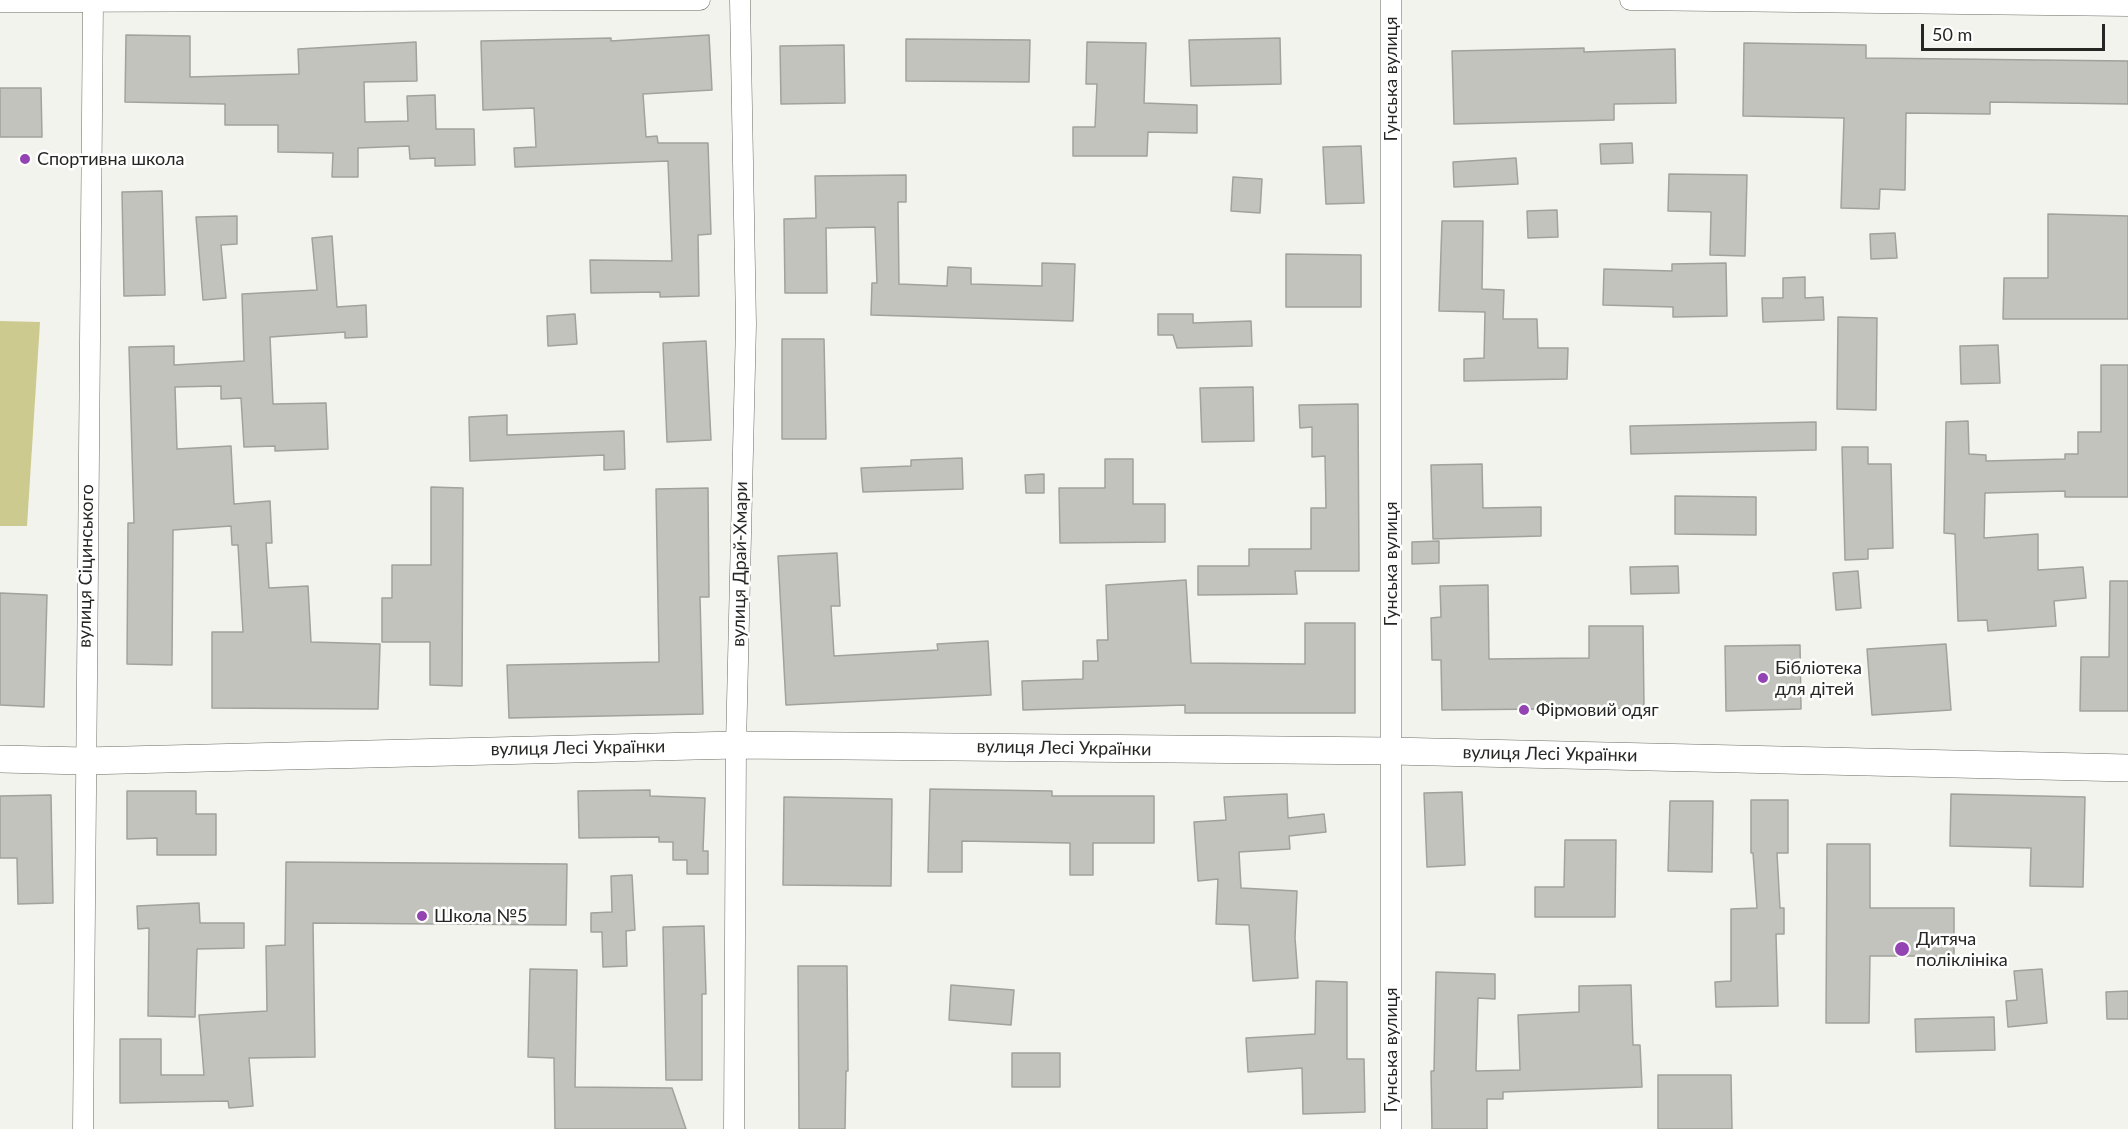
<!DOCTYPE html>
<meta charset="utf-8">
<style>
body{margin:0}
#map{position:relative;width:2128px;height:1129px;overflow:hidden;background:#f3f3ed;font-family:Lato,sans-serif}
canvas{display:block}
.scale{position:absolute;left:1921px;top:24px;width:184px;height:27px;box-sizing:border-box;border:3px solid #262624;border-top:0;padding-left:8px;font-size:18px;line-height:21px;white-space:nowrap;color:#262624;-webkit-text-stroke:4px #fff;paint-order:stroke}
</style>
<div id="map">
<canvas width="2128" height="1129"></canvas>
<div class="scale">50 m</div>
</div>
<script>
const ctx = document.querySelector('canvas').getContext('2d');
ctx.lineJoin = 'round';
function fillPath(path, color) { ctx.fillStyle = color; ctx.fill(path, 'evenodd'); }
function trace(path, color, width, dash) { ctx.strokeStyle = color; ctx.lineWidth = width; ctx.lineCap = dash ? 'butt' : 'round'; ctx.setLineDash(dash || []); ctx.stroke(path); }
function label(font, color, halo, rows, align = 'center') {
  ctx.font = font + ' Lato,sans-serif'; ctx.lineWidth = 5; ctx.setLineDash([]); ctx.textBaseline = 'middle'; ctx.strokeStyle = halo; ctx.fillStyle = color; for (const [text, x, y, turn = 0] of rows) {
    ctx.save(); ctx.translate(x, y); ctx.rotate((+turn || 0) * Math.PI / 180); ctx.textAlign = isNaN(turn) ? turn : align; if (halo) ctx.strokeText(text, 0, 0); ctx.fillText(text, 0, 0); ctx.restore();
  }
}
fillPath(new Path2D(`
 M0,321L40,322L27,526H0Z`), '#cdca8f');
const building = new Path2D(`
 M126,35L190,36V77L299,74L298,49L416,42L417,81L364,82L365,122L408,121L407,96L435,95L436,129H474L475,165L435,166V158L410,159L409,146L358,148V177H332L333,153L278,152V125H225V104L125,102Z
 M709,35L712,90L643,94L646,137L657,136L658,143H708L711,234L698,235L699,296L660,297V292L591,293L590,260L672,261L668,161L515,167L514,148L536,147L534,108L483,110L481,41L611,38V41Z
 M1280,38L1281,84L1191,86L1189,40Z
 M906,39L1030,40L1029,82L906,81Z
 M1087,42L1146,43L1144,103L1197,105V133L1148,132L1147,156H1073V127H1095L1097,84H1086Z
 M1744,43L1866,45V58L2128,61V104L1990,102V114L1906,113L1905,190L1880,189L1879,209L1841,208L1844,118L1743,116Z
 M844,45L845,103L781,104L780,46Z
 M1584,48V52L1675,49L1676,103L1614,104V120L1454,124L1452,51Z
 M0,88H41L42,137H0Z
 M1632,143L1633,163L1601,164L1600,144Z
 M1361,146L1364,203L1326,204L1323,147Z
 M1516,158L1518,184L1454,187L1453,162Z
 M1669,174L1747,175L1745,256L1710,255L1711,212L1668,211Z
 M906,175V202H898L899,284L947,286L948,267L971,268V284L1042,286V263L1075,264L1073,321L871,315L872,283H877L875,227L826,228L827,293H785L784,219L816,218L815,176Z
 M1233,177L1262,179L1260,213L1231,211Z
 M162,191L165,295L124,296L122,192Z
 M1557,210L1558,237L1528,238L1527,211Z
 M2048,214L2128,216V319H2003L2004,278H2048Z
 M237,216V244L221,245L226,298L203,300L196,217Z
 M1442,221H1483L1482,289L1504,290L1503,319H1537L1538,348H1568L1567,379L1464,381V359L1484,358L1485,312L1439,311Z
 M1895,233L1897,258L1871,259L1870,234Z
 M332,236L337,307L366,305L367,337L345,338V332L270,337L273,404L326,403L328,449L275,451V446L244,447L241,398L221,399V386L175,387L177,449L231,446L234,504L270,501L272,543H266L269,588L308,586L311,642L380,644L378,709L212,708V632H243L238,545H232L231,526L173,530L172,665L127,664L128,523H134L129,347L174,346V365L244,361L242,294L317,290L312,238Z
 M1286,254L1361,255V307H1286Z
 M1726,263L1727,316L1673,317V307L1603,305L1604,269L1672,271V264Z
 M1805,277V298L1823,297L1824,320L1763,322L1762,298H1783V278Z
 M575,314L577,344L548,346L547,316Z
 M1158,314H1193V323L1251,321L1252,346L1177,348L1173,335H1158Z
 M1838,317L1877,318L1876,410L1837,409Z
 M782,339H824L826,439H782Z
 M706,341L711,440L667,442L663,343Z
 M1998,345L2000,383L1961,384L1960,346Z
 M2101,365H2128V497H2065V491L1985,493L1984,538L2038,534V570L2083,567L2086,598L2054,601L2056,626L1988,631L1987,620L1958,621L1955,534L1944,533L1946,422L1968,421L1969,454L1986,455V461L2065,459V454H2078V432H2101Z
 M1253,387L1254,441L1202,442L1200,388Z
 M1358,404L1359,571H1295L1297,594L1198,595V566H1249V549H1311V508H1326L1325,456L1312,457V427L1300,428L1299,405Z
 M507,415V435L624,431L625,469L604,470V455L470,461L469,417Z
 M1816,422V450L1631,454L1630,426Z
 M1842,447H1868V464H1891L1893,548L1868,549V559L1845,560Z
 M962,458L963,489L863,492L861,468L911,466V460Z
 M1105,459H1133V504H1165V542L1060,543L1059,488H1105Z
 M1482,464L1483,508L1541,507V536L1433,539L1431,465Z
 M1044,474V493H1026L1025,475Z
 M431,487L463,488L462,686L430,685V642H382V598H392V565H431Z
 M708,488L709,597H700L703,714L509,718L507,665L659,662L656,489Z
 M1675,496L1756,497V535L1675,534Z
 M1439,541V563L1412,564V542Z
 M837,553L840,606H831L834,656L938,650L937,644L988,641L991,695L786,705L778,556Z
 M1678,566L1679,593L1631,594L1630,567Z
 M1858,571L1861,608L1836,610L1833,573Z
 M1186,580L1191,663L1305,664V623H1355V713H1185V705L1023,710L1022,681L1083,679V661H1098L1097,640H1108L1106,585Z
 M2110,581H2128V711H2080L2081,657H2109Z
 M1488,585L1489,659L1589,658V626H1643L1644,708L1442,710L1441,660H1432L1431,618L1441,617L1440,586Z
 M0,593L47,595L44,707L0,705Z
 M1946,644L1951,710L1872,715L1867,649Z
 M1800,645L1801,709L1726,711L1725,646Z
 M930,789L1052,791V796H1154V843H1093V875H1070V843L962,841V872H928Z
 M650,790V796L705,798L703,851H708V874H687V860H673V842H659V837L579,838L578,791Z
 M127,791H196V814H216V855H157V838L127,839Z
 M1462,792L1465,865L1427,867L1424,793Z
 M1287,794L1288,818L1324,814L1326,832L1289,836L1290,849L1239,852L1241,888L1297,891L1295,938L1298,978L1253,981L1249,925L1216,924L1218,879L1198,881L1194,822L1226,820L1224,797Z
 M1951,794L2085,797L2083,887L2030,886L2031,848L1950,846Z
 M51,795L53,903L18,904L17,858H0V796Z
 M784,797L892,799L891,886L783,885Z
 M1751,800H1788V853H1777L1780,908H1784V934H1776L1778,1006L1716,1007L1715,982L1731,981V909L1757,908L1753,853H1751Z
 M1670,801H1713L1712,872L1668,871Z
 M1565,840H1616L1615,917H1535V887H1564Z
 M1827,844H1870V908H1954V956H1870L1869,1023H1826Z
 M286,862L567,864L566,925L313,923L315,1057L249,1058L253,1106L229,1108L228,1101L120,1103V1039H161V1075H204L199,1015L267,1011L266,946L285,945Z
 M632,875L635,930L626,931L627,966L603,967L602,932H591V913L612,912L611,876Z
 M199,903L200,923H244V948L197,949L195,1017L148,1016L149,928L138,929L137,906Z
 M704,926L706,994H702V1080H666L663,927Z
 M798,966H847L848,1071H846L845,1129H799Z
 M530,969L577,970L575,1087L672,1088L686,1129H555L554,1058L528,1057Z
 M2042,969L2047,1023L2008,1027L2006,1001L2017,1000L2014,971Z
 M1436,972L1495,974V999L1478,998L1476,1071L1520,1070L1518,1015L1579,1012V986L1631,985L1633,1045H1640L1642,1087L1503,1092V1099H1487V1129H1432L1431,1071H1434Z
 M1316,981L1347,982V1059H1364L1365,1112L1303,1114L1302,1068L1248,1072L1246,1038L1315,1034Z
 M951,985L1014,990L1011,1025L949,1020Z
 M2128,991V1019H2107L2106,992Z
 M1994,1017L1995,1050L1916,1052L1915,1019Z
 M1012,1053H1060V1087H1012Z
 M1658,1075H1731L1732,1129H1658Z`);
fillPath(building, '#c3c3bd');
trace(building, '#a2a29c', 1.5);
const street = new Path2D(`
 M1391,0V1129
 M1630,0L2128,6
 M0,2L700,0
 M83,1129L93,2
 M734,1129L736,745L746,324L740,0`);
const secondary = new Path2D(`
 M0,759L85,761L736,745L1391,751L2128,768`);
trace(street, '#6d6d67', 21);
trace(secondary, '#6d6d67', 28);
trace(street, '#fff', 20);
trace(secondary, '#fff', 27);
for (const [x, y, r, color] of [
 [25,159,6,"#9343b2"],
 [1763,678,6,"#9343b2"],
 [1524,710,6,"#9343b2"],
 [422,916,6,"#9343b2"],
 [1902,949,8,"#9343b2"]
]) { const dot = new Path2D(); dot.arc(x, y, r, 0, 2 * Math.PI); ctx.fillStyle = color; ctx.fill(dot); trace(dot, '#fff', 2); }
label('18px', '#262624', '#fff', [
 ["Гунська вулиця",1391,79,-90],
 ["вулиця Драй-Хмари",740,564,-89],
 ["Гунська вулиця",1391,564,-90],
 ["вулиця Сіцинського",86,566,-89],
 ["вулиця Лесі Українки",578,748,-1],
 ["вулиця Лесі Українки",1064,748,1],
 ["вулиця Лесі Українки",1550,754,1],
 ["Гунська вулиця",1391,1050,-90]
]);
label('18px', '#262624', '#fff', [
 ["Спортивна школа",37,159],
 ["Бібліотека",1775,668],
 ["для дітей",1775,689],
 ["Фірмовий одяг",1536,710],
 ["Школа №5",434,916],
 ["Дитяча",1916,939],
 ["поліклініка",1916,960]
], 'left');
</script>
